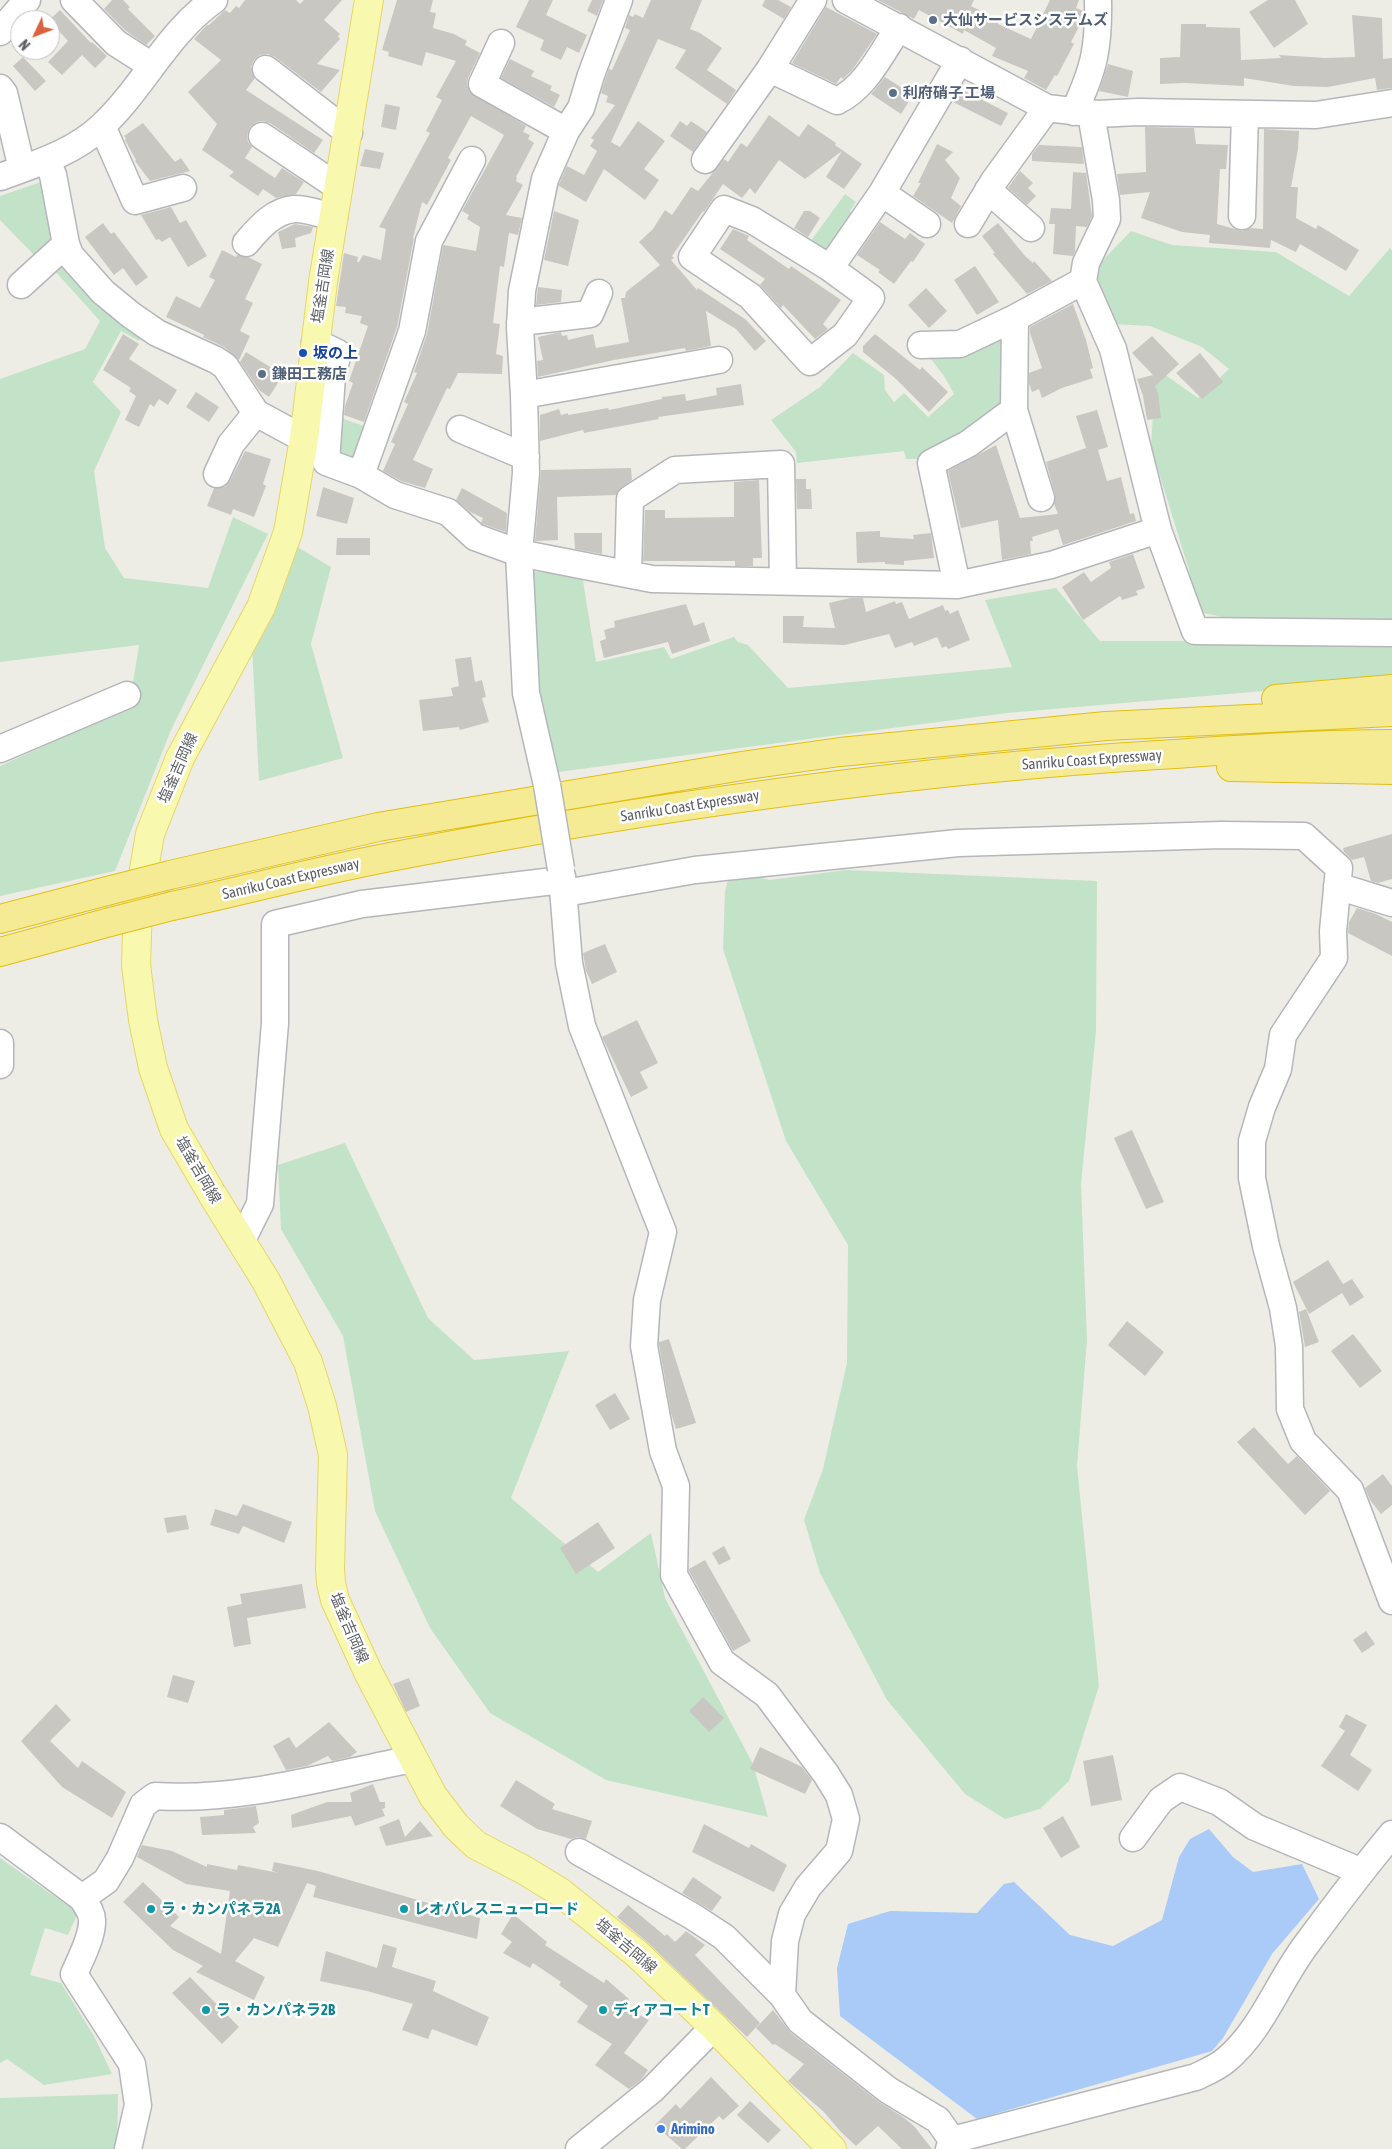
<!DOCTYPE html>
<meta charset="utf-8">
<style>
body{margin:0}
#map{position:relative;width:1392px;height:2149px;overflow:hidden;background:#eeede5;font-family:"Asap Condensed",sans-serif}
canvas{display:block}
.north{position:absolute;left:10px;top:10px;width:50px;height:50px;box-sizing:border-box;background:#fff;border:1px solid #bebfc1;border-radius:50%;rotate:227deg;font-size:14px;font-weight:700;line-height:20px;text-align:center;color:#5d5f64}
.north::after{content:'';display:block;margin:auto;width:18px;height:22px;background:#dc613d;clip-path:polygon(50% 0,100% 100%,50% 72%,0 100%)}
</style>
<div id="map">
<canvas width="1392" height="2149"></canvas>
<div class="north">N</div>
</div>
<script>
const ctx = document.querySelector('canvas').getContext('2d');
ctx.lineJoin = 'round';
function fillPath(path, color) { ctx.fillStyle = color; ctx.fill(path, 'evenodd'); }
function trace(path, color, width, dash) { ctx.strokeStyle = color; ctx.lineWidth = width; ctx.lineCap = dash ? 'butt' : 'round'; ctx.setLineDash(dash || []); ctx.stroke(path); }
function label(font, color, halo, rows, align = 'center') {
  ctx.font = font + ' "Asap Condensed","Noto Sans JP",sans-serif'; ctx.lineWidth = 5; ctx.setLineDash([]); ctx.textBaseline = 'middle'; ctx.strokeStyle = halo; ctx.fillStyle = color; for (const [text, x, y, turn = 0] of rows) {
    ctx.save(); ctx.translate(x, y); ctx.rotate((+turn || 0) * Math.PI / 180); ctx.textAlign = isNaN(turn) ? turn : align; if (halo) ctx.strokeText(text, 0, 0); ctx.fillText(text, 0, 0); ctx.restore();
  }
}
fillPath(new Path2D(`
 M41,182L58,243L37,258L0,220V196Z
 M845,194L856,202L850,211L855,215L830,250L817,252L807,246Z
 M1131,231L1172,245L1276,252L1349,296L1390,248L1392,251V619L1263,625L1193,611L1189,570L1151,447L1155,378L1164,374L1198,398L1229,369L1202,347L1150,326L1112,324L1090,280L1103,260Z
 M65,258L144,334L139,341L121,331L93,382L121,412L94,471L105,548L124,578L208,588L233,517L268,534L171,730L115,871L0,896V766L129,707L139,645L0,662V379L85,349L100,321L54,270Z
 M1006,331L1008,405L926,459H906L904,451L797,463L796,452L771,420L820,387L853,353L884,375L885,390L894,402L904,393L928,417L954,394L944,376L931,359V351Z
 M338,417L370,428L351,463L340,461Z
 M294,545L331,567L311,644L343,758L259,781L252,647Z
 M532,572L582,574L596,662L664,647L671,659L734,637L738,642L748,645L788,688L1012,667L985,600L1056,588L1100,641H1175L1392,644V680L1007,713L558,772L532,698Z
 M731,868L769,880L846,870L1097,881L1096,1031L1081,1184L1087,1340L1077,1466L1099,1686L1069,1781L1040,1809L1005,1819L965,1794L887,1700L820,1573L804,1520L823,1469L847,1363L848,1245L786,1141L723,949L725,891Z
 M345,1143L428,1318L474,1360L569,1351L511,1498L598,1572L651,1533L665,1598L753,1764L768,1817L606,1780L490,1713L430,1628L375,1511L343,1336L281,1229L278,1165Z
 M0,1858L70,1907L77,1915L68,1935L45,1928L30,1975L61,1983L94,2036L112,2074L44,2085L7,2059L0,2063Z
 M118,2094L117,2149H0V2098Z`), '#c3e3c8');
fillPath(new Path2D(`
 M1209,1829L1233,1857L1253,1872L1302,1864L1319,1899L1272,1954L1223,2038L1212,2051L977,2119L840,2016L837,1968L848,1924L890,1911L977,1913L1004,1884L1014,1882L1070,1935L1113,1946L1162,1920L1179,1857L1190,1839Z`), '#aacaf8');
fillPath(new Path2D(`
 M112,0H123L130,7L128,9L155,36L146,45L126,31L104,9Z
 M245,0H296L300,4L304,0H342L324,20L340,34L338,37L340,39L317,64L340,70L321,92L275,57L268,54L260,55L254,60L251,67L255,78L246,90L323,140L314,153L270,123L263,121L256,122L250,127L247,135L248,142L252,147L245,158L275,178L282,168L304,182L296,194L276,198L263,189L258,196L229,176L234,172L202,150L217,124L188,92L221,60L194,39L207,25H209L225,10L230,13L236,6L239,8Z
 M397,0H433L430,12L436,13L433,28L454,34L467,41L465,45L480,53L468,78L467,85L470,92L526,126L523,132L530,135L528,139L534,143L516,177L517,178L516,181L523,185L506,215L522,218L518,235L509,233L504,267L500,266L493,323L500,324L496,354L503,356L502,374L458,373L450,389L447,388L413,460L433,469L425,488L401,481L383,471L395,444L391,442L408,404L404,402L417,373L414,372L427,334L443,246L444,245L476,251L480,227L467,219L469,215L462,211L504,135L471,116L448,158L451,160L427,205L422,202L413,238H414L397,327L364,422L344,415L345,406L353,383L349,381L368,326L360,323L362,316L345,313L346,307L336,306L344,253L358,257L357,262H359L363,255L381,260L386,229L379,227L430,133L426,131L442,100L436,97L456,61L426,52L422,66L388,56L389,52L382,50Z
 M529,0H553L546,15L587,35L579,53L567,47L561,60L540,50L544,40L516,27Z
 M592,0H603L597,16L587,11Z
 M651,0H702L690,29L700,33L722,48L707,70L736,90L727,104L675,68L686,50L658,39L611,142L620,147L638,121L665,141L644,169L659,180L645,200L604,169L586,202L559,186V184L567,166L584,175L597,151L590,146L594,140L591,138L615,105L606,102L608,96L601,93L605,80L609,69L612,70L630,30L625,28L629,15L633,17L635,14L643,18Z
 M765,0H778L791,7L784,19L762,6Z
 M878,0H974L971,6L999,20L998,24L1031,39L1050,0H1079L1076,8L1083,11V19L1071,42L1074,44L1057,76L1055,75L1046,90L1024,78L1028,71L992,56L996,48L964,30L963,34L919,10L914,19Z
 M1268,0H1295L1308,24L1274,48L1249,12Z
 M826,7L877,34L853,69L843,79L841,77L836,84L792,63Z
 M60,10L91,43L92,42L107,56L95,68L82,55L62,75L48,62L68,41L49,20Z
 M1352,15L1382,18L1383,59L1392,58V88L1377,90L1375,78L1328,87L1294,86L1244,78V86L1185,83L1160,84V58L1180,57L1181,24H1206V27L1240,28L1241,60L1281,58L1279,55L1325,58L1355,57Z
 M23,57L46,81L35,91L13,66Z
 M510,59L534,71L531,76L552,86L550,90L560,95L554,107L501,78Z
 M1108,64L1133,71L1128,97L1099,91Z
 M885,77L913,95L901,114L871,94Z
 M961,89L1008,113L1001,126L953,102Z
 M385,104L400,107L396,130L381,127Z
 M769,115L799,137L808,124L836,143L835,145L862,164L844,189L826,177L842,151L805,179L779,160L755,194L750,188L742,198L723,184L704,212L703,211L672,256L674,258L671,260L697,290L698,288L745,319L766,341L755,351L736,329L706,311L711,346L686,351L685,348L614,360L538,377L537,361L543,360L538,337L561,332L562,336L567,335L568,340L593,334L596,348L629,342L621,298H625L626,292L660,265L639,242L653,229L665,210L672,215L691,187L698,191L724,159L728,162L741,143L747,147Z
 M680,121L687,126L691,121L707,132L693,152L670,136Z
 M143,123L175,162L181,158L190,171L150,181L135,161L136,160L125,140L126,139L124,136Z
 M1145,127L1194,128L1196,144L1228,145L1226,169H1220L1217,224L1242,231L1250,228L1263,229L1264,129L1299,131L1298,149L1291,187H1298L1296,218L1316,229L1318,225L1359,250L1346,271L1300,244L1296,252L1271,240L1270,248L1209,243L1210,235L1182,232L1141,218L1150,192L1120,195L1117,174L1146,172Z
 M937,144L953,152L945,160L960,178L951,198L961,206L952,223L913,196L921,183H918Z
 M1039,145L1082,147L1084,164L1032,161V154Z
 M365,149L384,153L380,169L360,166Z
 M1020,171L1033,183L1028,188L1036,196L1027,205L1008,188Z
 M1073,172L1086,173L1092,216L1087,227L1076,226L1075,251L1073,256L1053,254L1055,224H1049L1051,208L1071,209Z
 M171,207L180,223L186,220L207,256L188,267L170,237L162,242L159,239L156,240L141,215Z
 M554,211L579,220L568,266L544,260Z
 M804,211H810L820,218L808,237L794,228Z
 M880,222L905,239L910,233L925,244L913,262L911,261L894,284L878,272L880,270L857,255Z
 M103,223L111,234L114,232L148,277L136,286L123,268L114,275L85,237Z
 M998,223L1025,256L1033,263L1034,261L1052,281L1027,294L993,254L995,253L982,236Z
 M295,224L313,227L311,233L295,238L296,247L282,249L278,232Z
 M733,229L749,236L747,240L789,269L791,266L841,300L823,324L828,329L826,331L815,339L783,305L781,308L760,285L765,279L720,249Z
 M222,250L236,257L237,255L248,257L262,264L245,299L253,303L240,331L250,336L239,360L224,347L203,337L204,335L166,317L176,296L200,308L215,280L209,277Z
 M975,266L999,302L977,315L954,280Z
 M538,287L562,290L561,302L536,305Z
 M926,288L947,311L929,328L908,305Z
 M1073,304L1086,340L1093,368L1090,369L1093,378L1062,388L1042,398L1039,389L1032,392L1029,384V373L1042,368L1030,333V327Z
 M123,334L139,344L129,359L177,390L168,405L159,399L154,407L150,404L139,427L125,420L136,396L129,391L131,388L103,370Z
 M875,334L920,370L922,367L948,392L929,412L896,379L863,352V346Z
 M1152,336L1179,364L1155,386L1158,393L1161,418L1147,420L1143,396L1137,379L1153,375L1132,353Z
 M246,352L283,375L269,397L259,390L240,362Z
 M1200,353L1223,382L1202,399L1176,373Z
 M741,384L744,405L658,417L659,419L584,433L583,430L540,441V415L559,409L561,415L568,413V415L608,408L609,410L662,399V397L685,394L686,401L717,395L716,388Z
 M196,392L219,407L209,422L186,407Z
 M1097,410L1108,447L1098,450L1107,481L1121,477L1130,514L1134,513L1136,521L1063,545L1058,529L1032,537L1033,541H1030L1031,554L1002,560L998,520L961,528L948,471L996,445L1020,518L1058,514L1054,504L1055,494L1046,462L1086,448L1076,416Z
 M245,451L271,459L263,484L266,486L254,517L233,509L231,515L207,506L214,488L225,487L230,481Z
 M631,468L632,480L622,487L616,495L557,497L558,540L535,541L541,470Z
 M796,479H806V489H811L812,509H797Z
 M759,480L762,558H753V566H735V561H643L645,510H665V518L734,517V482Z
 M323,487L354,498L347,524L316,516Z
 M462,488L507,513L506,532L483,524L481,523L483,518L470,512L456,500Z
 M880,531V537L914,539L913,535L931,533L934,558L904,561V565L885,564V562L857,563L856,532Z
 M574,533H602V554L575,549Z
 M337,538H370V555H336Z
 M1133,554L1145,588L1136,591L1138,595L1122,600L1120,596L1083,620L1062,587L1084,572L1091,582L1111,568L1109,562Z
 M850,598H863L866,612L895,601L896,604L902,602L909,619L943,605L945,611L948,610L950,614L958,610L970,640L948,649L946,646L942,648L937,637L914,646L912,642L895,648L889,634L845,645L783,643V616H804L803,627L835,628L829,603Z
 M686,604L694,626L704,622L710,641L672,654L668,642L604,658L600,641L606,639L604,630L615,627L614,621Z
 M471,657L475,682L482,680L486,697L482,698L489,722L460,730L459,727L423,731L419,700L453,696L451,688L459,686L455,659Z
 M1392,834V879L1378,883L1371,881L1364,857L1352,860L1344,852L1343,848Z
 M1357,908L1376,914L1392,922V956L1348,933L1349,922Z
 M605,944L617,972L592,984L586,971L583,953Z
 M637,1020L658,1063L640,1072L648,1088L631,1097L602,1037Z
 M1132,1130L1164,1202L1146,1209L1114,1138Z
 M1328,1260L1343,1284L1352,1279L1364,1297L1350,1306L1342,1293L1309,1314L1293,1282Z
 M1306,1309L1319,1342L1305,1347L1299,1312Z
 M1127,1321L1164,1352L1145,1376L1108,1345Z
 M1353,1334L1382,1371L1360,1388L1331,1351Z
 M669,1339L696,1423L676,1429L671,1413L659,1345V1342Z
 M615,1393L630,1419L610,1430L595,1405Z
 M1254,1427L1288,1464L1297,1456L1330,1491L1305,1515L1237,1442Z
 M1383,1474L1392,1486V1505L1381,1514L1370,1500L1365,1488Z
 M243,1504L292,1522L284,1543L243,1526L239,1534L210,1525L215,1509L237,1516Z
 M186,1515L189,1529L167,1533L164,1518Z
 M598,1522L615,1548L576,1574L560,1548Z
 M724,1546L731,1559L719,1565L712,1553Z
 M705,1560L751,1641L733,1651L689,1571V1569Z
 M302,1584L306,1608L247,1618L251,1644L234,1647L227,1607L242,1604L240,1594Z
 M1366,1631L1375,1644L1362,1653L1353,1640Z
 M173,1675L195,1681L188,1703L167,1697Z
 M409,1678L420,1706L406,1712L393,1684Z
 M703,1697L724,1718L709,1732L689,1711Z
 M56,1704L71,1720L50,1741L78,1768L82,1761L126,1792L112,1818L62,1787L21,1741Z
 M1346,1714L1367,1725L1350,1755L1372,1770L1358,1791L1321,1766L1345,1731L1339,1727Z
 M329,1722L357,1752L350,1757L332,1761L328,1756L307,1766L286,1770L273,1746L289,1737L296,1748Z
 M760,1747L802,1767L812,1780L805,1794L750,1769Z
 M1113,1755L1122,1800L1091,1806L1083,1761Z
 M516,1780L555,1804L552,1809L592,1821L586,1839L578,1837L571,1839L537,1829L500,1806Z
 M373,1784L380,1802H385V1808L382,1809L385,1816L355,1826L351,1816L292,1828L291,1815L327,1802H352L350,1793Z
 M256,1806L259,1823L253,1827L256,1833L202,1835L200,1817L224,1815V1810Z
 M1063,1816L1080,1847L1061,1858L1043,1828Z
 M399,1819L405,1837L420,1821L433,1836L386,1846L379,1827Z
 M704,1824L749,1848L751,1844L787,1865L774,1892L692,1852Z
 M142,1845L172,1851L207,1867V1864L237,1870L238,1865L279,1873L272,1871L274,1862L318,1871L480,1918L477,1939L313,1897L316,1886L307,1883L278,1947L254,1938L235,1961L265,1977L254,2000L196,1972L203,1966L173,1950L123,1902L143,1882L179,1917L170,1926L221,1954L230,1891L186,1884L137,1857Z
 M693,1877L722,1897L712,1911L682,1893Z
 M628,1905L665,1936L667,1934L675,1942L686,1931L705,1945L695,1955L760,2023L747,2037L647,1942L617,1917Z
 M513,1914L547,1942L545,1945L604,1983L606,1979L629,1999L624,2007L649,2020L624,2053L648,2070L641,2080L629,2089L595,2065L612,2044L577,2022L588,2006L559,1985L561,1982L533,1963L530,1968L503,1953L512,1942L501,1934Z
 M383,1944L397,1948L392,1967L436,1981L433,1991L489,2017L477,2046L432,2029L428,2039L402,2030L413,2004L367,1991L320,1981L326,1951L377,1968Z
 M190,1977L239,2027L222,2044L172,1993Z
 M773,2010L791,2033L879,2102L903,2117L914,2126L932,2149H902L878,2126L856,2146L841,2132L824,2112L788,2081L804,2064L775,2044L773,2045L756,2028Z
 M711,2077L739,2106L723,2120L719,2116L685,2149H682L655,2125L676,2104L680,2109Z
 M750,2101L781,2130L768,2143L737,2115Z`), '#c9c7c2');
const minor = new Path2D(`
 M74,0L116,43L152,66
 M846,0L1047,108L1097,114L1138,112L1316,115L1392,103
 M0,32L27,0
 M501,43L482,84L566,131
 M266,69L349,133
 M770,69L837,101C866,87 881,54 899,27
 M0,88L4,93L22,169
 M1074,112C1094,69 1099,48 1098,0
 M102,126L135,201L183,188
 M262,136L338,187
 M47,160L53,175L66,244L70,255L103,292L131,315L157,333L216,360L225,366L256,413L304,439
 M472,160L429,241L412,331L361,475L395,495L448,512L475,537L519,553L652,579L957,585L1051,565L1158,530
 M705,160L770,69L813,0
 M0,177C36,164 73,153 102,126C143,88 167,33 214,0
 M988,190L1031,228
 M882,193L927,224
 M1242,216L1245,114
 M968,224L994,181L1047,108
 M246,243C259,228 273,211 294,209C306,208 322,215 334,217
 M830,268L752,220L724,209L692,257L750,296L810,362L845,335L871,298L830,268L882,193L960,60
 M1083,281L1086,263L1107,219L1106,200L1091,114
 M21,285L66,244
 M520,322L590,314L599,293
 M315,342L338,353L332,376L326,462L361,475
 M921,345L960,344L1015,318
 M524,395L719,360
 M460,429L526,457
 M217,474L231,444L256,413
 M1041,498L1014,410L1015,318L1083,281L1113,349L1158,530L1195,631L1392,633
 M628,574L630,499L675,470L781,464L783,581
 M957,585L931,463L968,444L1014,410
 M0,749L127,695
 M547,785L526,693L519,553L526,473L524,395L520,328L522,291L545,179L566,131L581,108L591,75L619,0
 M562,876L569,963L582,1026L663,1232L647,1300L644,1346L663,1451L676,1486L674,1575L722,1662L767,1695L826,1774L839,1795L846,1819L839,1851L808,1887L792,1914L785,1941L782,1995
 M1337,886L1392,903
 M565,893L695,870L958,843L1221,835L1304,836L1339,868L1333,931L1334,958L1283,1035L1278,1069L1262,1107L1252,1141V1178L1266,1246L1283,1308L1289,1346L1290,1409L1303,1441L1350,1490L1392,1601
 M0,1043V1065
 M242,1240L260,1204L275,1023V924L362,904L562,880
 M0,1837L82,1898C86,1905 92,1912 92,1920C93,1936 80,1960 74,1974L132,2064L138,2105L128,2149
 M1133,1838L1161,1800L1180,1787L1219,1802L1255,1827L1360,1871
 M579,1852L692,1916L724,1937L782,1995L800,2021L888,2090L938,2120L952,2140
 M82,1898L106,1881L120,1858L143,1805L155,1796C242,1802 329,1775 413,1759
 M579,2149L652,2090L714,2027
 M949,2149L952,2140L1196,2077C1206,2072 1218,2067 1226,2060C1262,2030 1278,1982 1306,1945C1334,1907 1362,1870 1392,1834`);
const major = new Path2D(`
 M369,0L323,282L304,439L288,532L261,607L180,758L150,834L138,905L136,965L143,1020L153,1068L174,1129L212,1194L266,1281L308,1362L322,1406L333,1455L330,1569L331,1583L335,1600L369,1674L433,1796L456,1826L476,1845L524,1870L560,1892L636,1953L714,2027L832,2149`);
const highway = new Path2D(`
 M1276,699L1392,689
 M1231,767L1392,770
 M170,875L378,827L748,765L840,752L1106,726L1392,712
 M172,906C245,890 317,871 390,857C643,808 899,771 1157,755C1235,750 1314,744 1392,744
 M0,919L107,891
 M0,952L110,922`);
trace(minor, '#b5b6bb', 29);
trace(major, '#e6d665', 30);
trace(highway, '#e1bf12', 30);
trace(minor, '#fff', 26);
trace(major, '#f9f8af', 28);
trace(highway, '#f5eb95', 28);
const minorBridge = new Path2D(`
 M547,785L561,869`);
const highwayBridge = new Path2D(`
 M107,891L170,875
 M110,922L172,906`);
trace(minorBridge, '#b5b6bb', 29, []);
trace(highwayBridge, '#e1bf12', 30, []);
trace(minorBridge, '#fff', 26);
trace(highwayBridge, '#f5eb95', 28);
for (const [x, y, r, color] of [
 [933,20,5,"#5c6f8a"],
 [893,93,5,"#5c6f8a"],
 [303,353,5,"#1a4fb4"],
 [262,374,5,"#5c6f8a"],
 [151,1909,5,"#0f9aa8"],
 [404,1909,5,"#0f9aa8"],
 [206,2010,5,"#0f9aa8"],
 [603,2010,5,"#0f9aa8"],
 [661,2129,5,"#3f7fe0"]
]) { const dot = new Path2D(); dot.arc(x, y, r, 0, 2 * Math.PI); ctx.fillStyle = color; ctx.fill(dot); trace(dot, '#fff', 2); }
label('bold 15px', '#4e5e75', '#fff', [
 ["大仙サービスシステムズ",943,20],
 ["利府硝子 工場",903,93],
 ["鎌田工務店",272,374]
], 'left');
label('15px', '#5d5f64', '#fff', [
 ["塩釜吉岡線",323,286,-81],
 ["Sanriku Coast Expressway",1092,760,-4],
 ["塩釜吉岡線",178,768,-66],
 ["Sanriku Coast Expressway",690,806,-9],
 ["Sanriku Coast Expressway",291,879,-13],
 ["塩釜吉岡線",198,1170,60],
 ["塩釜吉岡線",349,1628,67],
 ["塩釜吉岡線",626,1946,41]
]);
label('bold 15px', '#164399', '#fff', [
 ["坂の上",313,353]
], 'left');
label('bold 15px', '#0d838f', '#fff', [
 ["ラ・カンパネラ2A",161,1909],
 ["レオパレスニューロード",414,1909],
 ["ラ・カンパネラ2B",216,2010],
 ["ディアコートT",613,2010]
], 'left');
label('bold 15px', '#366cbe', '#fff', [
 ["Arimino",671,2129]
], 'left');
</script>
